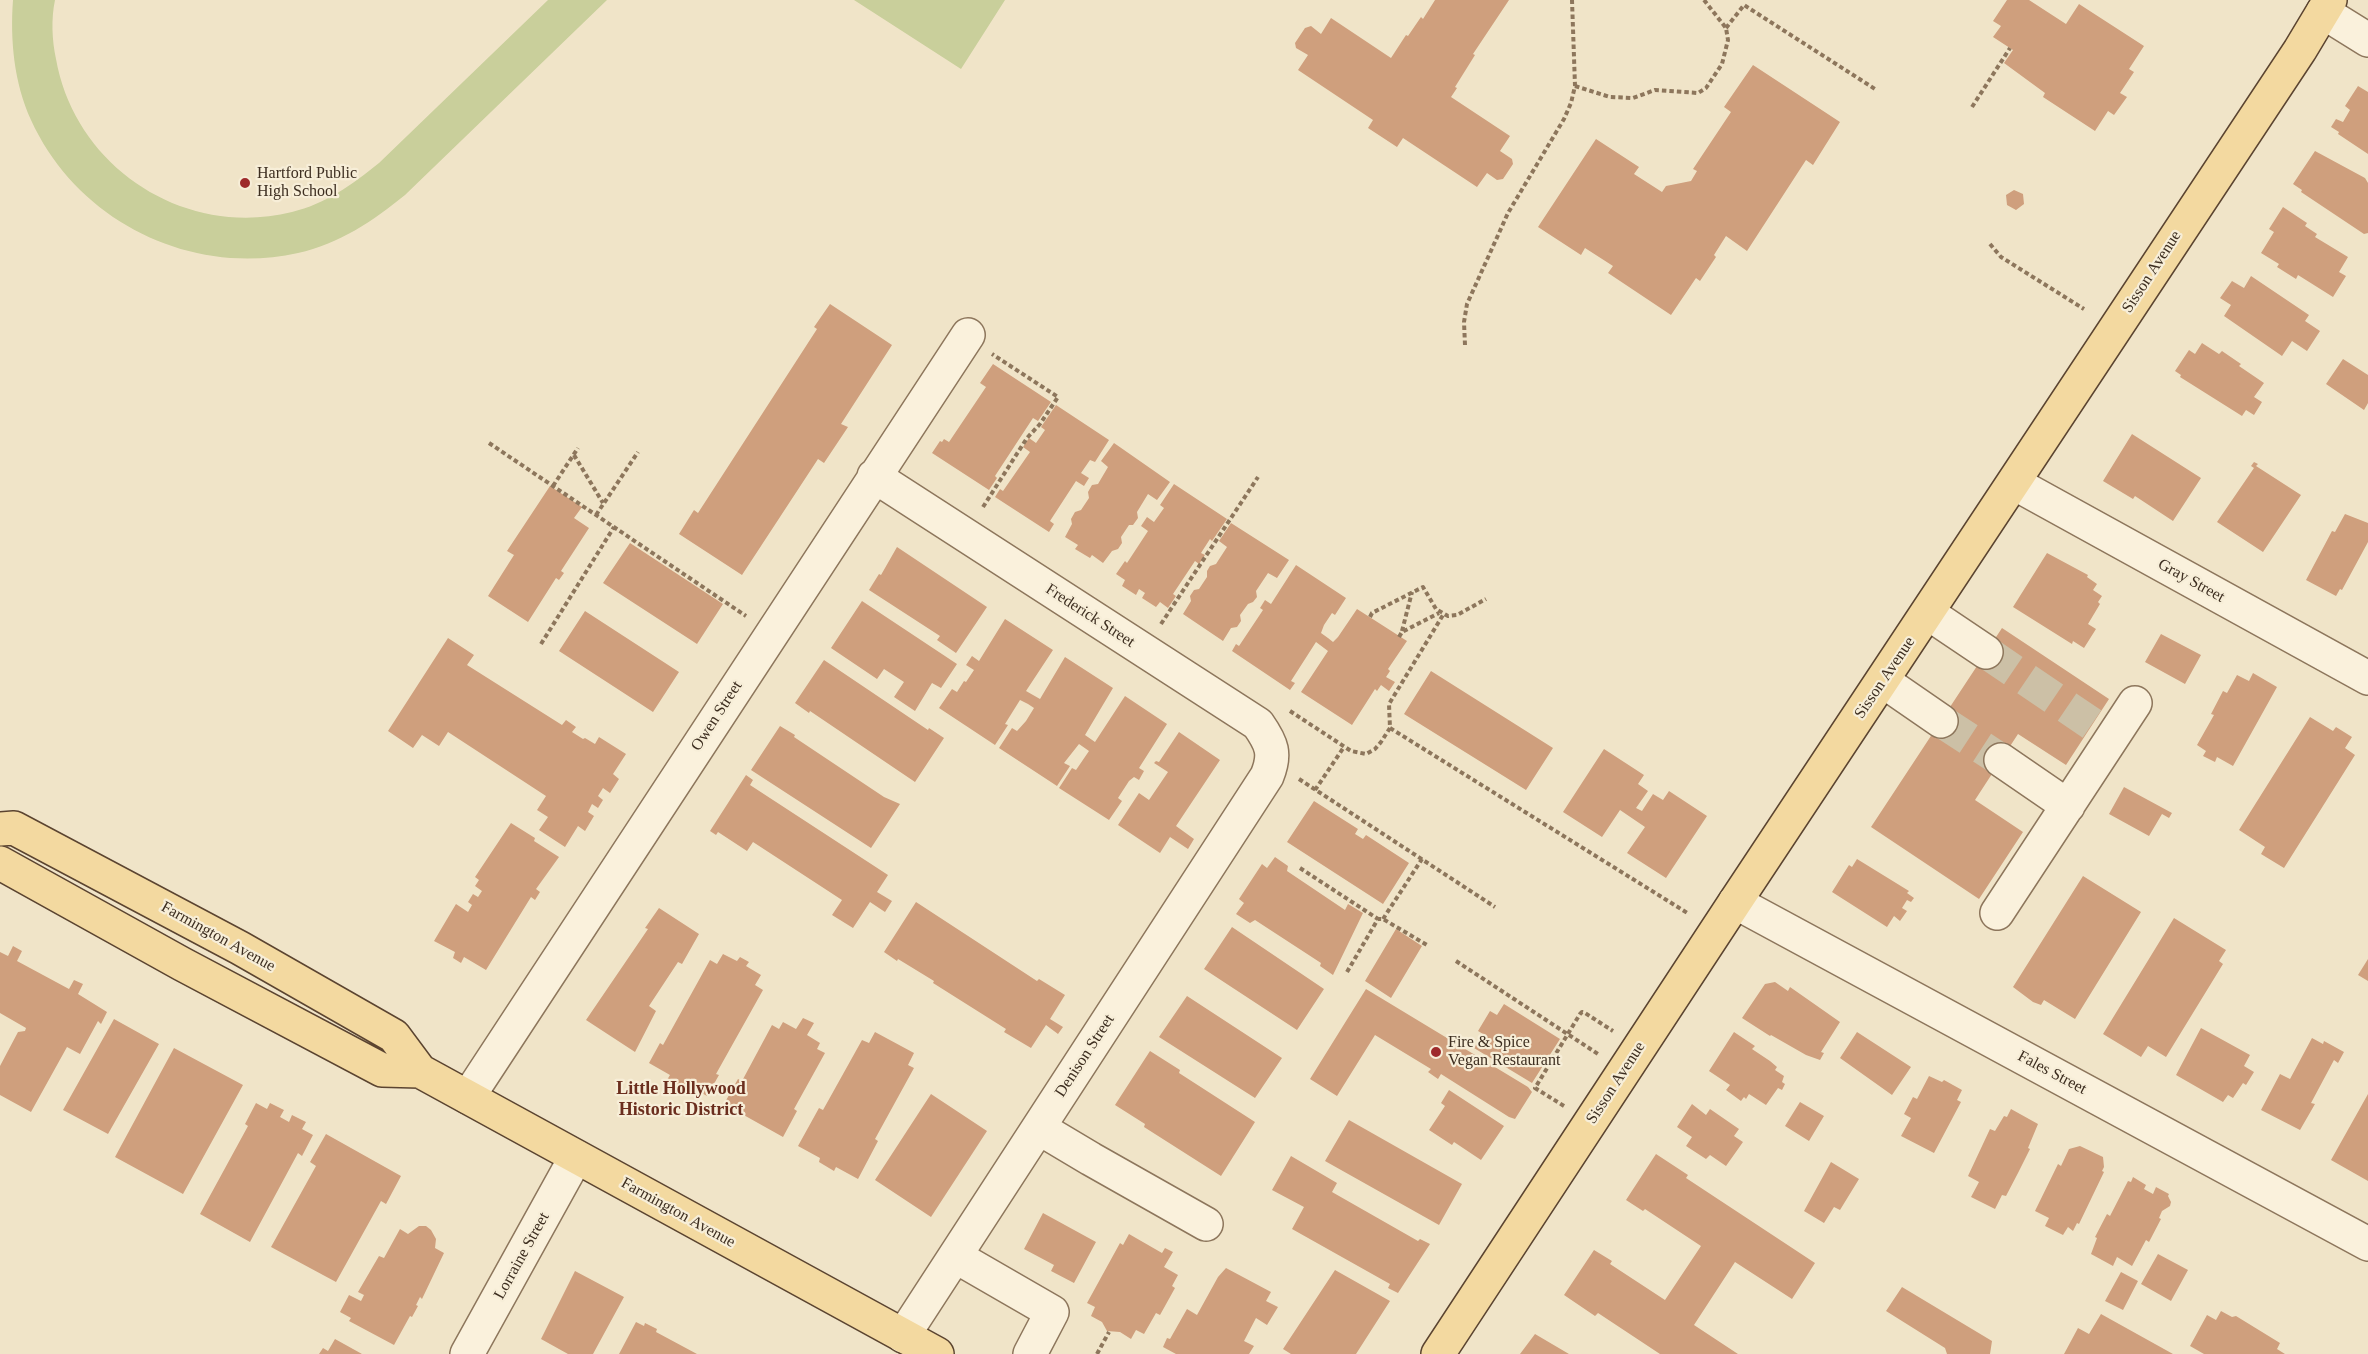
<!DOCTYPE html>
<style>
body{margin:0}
canvas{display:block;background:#f0e4c8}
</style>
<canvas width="2368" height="1354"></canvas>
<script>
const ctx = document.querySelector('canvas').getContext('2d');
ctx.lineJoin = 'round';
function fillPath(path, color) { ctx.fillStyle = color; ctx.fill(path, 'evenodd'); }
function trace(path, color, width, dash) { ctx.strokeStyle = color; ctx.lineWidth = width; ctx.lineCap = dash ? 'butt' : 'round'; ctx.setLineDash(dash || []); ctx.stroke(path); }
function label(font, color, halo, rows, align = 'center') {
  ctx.font = font + ' Georgia,serif'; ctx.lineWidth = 4.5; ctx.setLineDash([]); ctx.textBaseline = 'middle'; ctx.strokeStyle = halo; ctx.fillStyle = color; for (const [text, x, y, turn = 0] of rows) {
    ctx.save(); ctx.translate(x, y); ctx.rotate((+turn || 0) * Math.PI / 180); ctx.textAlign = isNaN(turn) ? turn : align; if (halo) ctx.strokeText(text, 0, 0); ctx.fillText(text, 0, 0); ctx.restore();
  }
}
fillPath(new Path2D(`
 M13,0H55C51,19 52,40 56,59C75,167 184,239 292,212C325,204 352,185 379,163L548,0H607L405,195C373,221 339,244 298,253C190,277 77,221 31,120C14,83 10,40 13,0Z
 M854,0H1005L961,69Z`), '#c9cf9b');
fillPath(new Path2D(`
 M1435,0H1509L1473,54L1475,55L1455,87L1457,88L1451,97L1510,136L1500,151L1512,159L1513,164L1503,179L1497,180L1487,173L1477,187L1403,138L1397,147L1368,128L1373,120L1298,70L1308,55L1296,48L1295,43L1305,28L1311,26L1321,34L1331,18L1391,58L1406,35L1408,36L1421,17L1423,19Z
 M2007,0H2029L2066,24L2079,4L2144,46L2129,69L2134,72L2120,93L2127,97L2114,115L2108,111L2095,131L2043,97L2045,93L2004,63L2013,50L1993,37L2001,26L1993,21Z
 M1753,65L1840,122L1813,165L1806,160L1747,251L1726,236L1714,255L1716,257L1700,281L1696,278L1671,315L1608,273L1613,266L1585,248L1581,255L1538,227L1596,139L1639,167L1634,174L1662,192L1666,186L1691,181L1697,171L1693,169L1731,112L1724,107Z
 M2358,86L2368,92V154L2338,134L2339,132L2331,127L2336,119L2343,122L2350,110L2345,106Z
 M2315,151L2365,178L2368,183V233L2364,234L2301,192L2302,190L2293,184Z
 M2014,190L2023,194L2024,204L2016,210L2007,205L2006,195Z
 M2283,207L2307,223L2305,226L2317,234L2315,237L2348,257L2339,272L2346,276L2333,297L2298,275L2296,279L2277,267L2279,264L2261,253L2274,232L2269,229Z
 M2251,276L2309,315L2305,321L2320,331L2307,351L2292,341L2282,356L2224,316L2231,305L2220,298L2232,281L2244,288Z
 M830,304L892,345L841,424L848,427L824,463L818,459L742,575L679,534L694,510L698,513L817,329L814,327Z
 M2202,343L2219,354L2222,351L2241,364L2239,366L2264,383L2254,397L2262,402L2254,415L2246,410L2242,416L2180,377L2181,375L2175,371L2189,350L2195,354Z
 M2343,359L2368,375V403L2364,410L2326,384Z
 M993,364L1051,402L1038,421L1033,418L995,476L997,478L989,490L932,453L940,441L942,442L944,439L949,442L986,387L980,383Z
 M1056,405L1109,440L1095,462L1090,460L1081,473L1089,478L1084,486L1076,481L1050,521L1054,524L1049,532L995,497L1000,489L1003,491L1030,452L1023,447L1029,438L1036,443L1045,430L1041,427Z
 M2132,434L2201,478L2173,521L2135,496L2133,499L2103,481Z
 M1114,443L1170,482L1157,500L1148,494L1137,512L1138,518L1133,525H1129L1121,537L1122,543L1118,549L1112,551L1103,563L1092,555L1090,558L1075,549L1078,545L1065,537L1072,524L1071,519L1075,512L1081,510L1089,498L1088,492L1092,485L1098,484L1108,467L1101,461Z
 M2254,462L2258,464L2256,466L2301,495L2263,552L2217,522L2254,468L2251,466Z
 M1174,484L1227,519L1212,541L1210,539L1201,553L1205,555L1199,564L1195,561L1173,594L1176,596L1168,608L1160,602L1156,607L1142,598L1145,593L1139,589L1136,595L1122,586L1125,580L1116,574L1125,561L1127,563L1148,531L1141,526L1147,517L1154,522L1164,508L1160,505Z
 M550,486L582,507L574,518L589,528L561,571L564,573L559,580L556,578L528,622L488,596L514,555L507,551Z
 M2345,514L2368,523V542L2342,590L2340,589L2336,596L2306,580L2332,531L2335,532Z
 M1231,523L1289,560L1277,578L1268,573L1256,591L1257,597L1253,602L1248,604L1240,615L1241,621L1237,627L1231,628L1223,641L1183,614L1191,601L1190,596L1194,590L1199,589L1207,577V571L1210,566L1216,564L1227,547L1219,541Z
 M630,543L723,604L697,644L603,583Z
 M897,547L987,607L956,653L937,640L940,636L869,590L879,574L881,575Z
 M2047,553L2088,575L2087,577L2097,584L2093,590L2102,596L2098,602L2100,604L2088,624L2096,629L2084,648L2073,641L2072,644L2013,607Z
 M1296,565L1346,598L1335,615L1332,613L1324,625L1321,633L1328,638L1333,642L1338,637L1357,609L1407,641L1388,669L1390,671L1386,677L1395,682L1389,691L1381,685L1377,691L1375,689L1352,725L1301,692L1328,651L1316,642L1291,681L1295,683L1290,690L1232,651L1236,644L1239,646L1263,610L1260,608L1265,600L1271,604Z
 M862,601L957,664L941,688L932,683L915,711L894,697L904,682L884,669L877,679L831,648Z
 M585,611L679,672L653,712L559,651Z
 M1005,619L1053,650L1026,691L1040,699L1065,657L1113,688L1085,735L1095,742L1125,696L1167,724L1139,768L1144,771L1139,780L1134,777L1129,781L1118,798L1122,801L1109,820L1059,788L1072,768L1076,770L1089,751L1079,744L1064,763L1070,766L1057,786L999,748L1012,728L1017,731L1026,721L1034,708L1028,704L1020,700L1005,724L1008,725L995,745L939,708L952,689L957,692L964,681L966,682L974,670L966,665L972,656L979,661Z
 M2002,628L2109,699L2066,765L2018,734L2001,760L1975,800L2023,832L1979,899L1871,827Z
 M2161,634L2201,655L2185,684L2145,662Z
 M448,638L474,655L467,665L562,725L566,720L576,727L572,732L583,739L585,738L595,744L599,737L626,754L613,774L619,779L610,793L603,788L598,796L603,800L598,808L592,804L588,812L594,816L585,831L578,826L565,847L539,830L548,817L537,810L546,796L448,732L439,746L422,735L413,748L388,731Z
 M824,660L928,730L929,728L944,738L915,782L810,711L809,713L795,703Z
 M1431,671L1553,748L1526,790L1404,714Z
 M2253,673L2277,687L2233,766L2217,757L2215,762L2203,756L2206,751L2197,745L2214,715L2211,714L2223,691L2227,693L2237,675L2249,681Z
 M2310,717L2333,731L2336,727L2352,737L2345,748L2355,755L2284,868L2261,854L2265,847L2239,830Z
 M780,726L795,735L794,737L884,797L900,804L871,848L751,770Z
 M1179,732L1220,760L1176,826L1194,839L1188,849L1170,837L1160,853L1118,825L1139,793L1149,800L1168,772L1154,763L1156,761L1159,762Z
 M1604,749L1644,775L1638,784L1648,791L1636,808L1642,811L1653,794L1663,800L1669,791L1707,816L1666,878L1627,853L1645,827L1620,810L1602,837L1563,812Z
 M746,775L753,780L750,785L888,875L877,892L892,901L885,912L870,902L853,928L832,915L842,900L753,842L747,851L718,832L716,835L710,831Z
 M2124,787L2172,813L2169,818L2162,814L2149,836L2109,814Z
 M1314,801L1358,829L1355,834L1363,839L1366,835L1409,863L1383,904L1287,842Z
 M511,823L535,838L534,841L559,857L536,889L540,892L535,900L531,897L486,970L464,957L461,963L453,958L455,952L434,941L456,904L468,912L472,905L468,902L473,894L478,897L482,891L475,886L479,880L475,877Z
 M1275,857L1288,866L1287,871L1345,910L1348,904L1363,913L1333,975L1320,966L1321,963L1255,920L1250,923L1236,914L1244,903L1239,899L1262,864L1267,868Z
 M1857,859L1909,891L1907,893L1914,898L1911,902L1907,900L1902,908L1907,911L1900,921L1894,916L1887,927L1832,892L1849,865L1852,867Z
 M2083,876L2141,912L2075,1019L2044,1000L2041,1005L2033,1002L2013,987Z
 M916,902L1037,981L1039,979L1065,995L1050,1019L1063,1027L1058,1034L1046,1025L1031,1048L1004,1032L1006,1029L933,983L934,981L898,959L897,961L884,952Z
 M659,908L699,934L682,964L678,962L649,1006L656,1011L635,1052L586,1020L648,929L645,928Z
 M2174,918L2226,950L2219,961L2223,964L2166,1057L2148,1046L2141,1057L2103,1034Z
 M1232,927L1324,989L1297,1030L1204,969Z
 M1396,929L1422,946L1391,998L1365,981Z
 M13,946L22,951L17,961L69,989L74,980L83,984L78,994L107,1012L101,1024L98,1021L80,1054L67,1047L31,1112L0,1095V1066L18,1032L25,1031L26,1028L0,1013V952L8,956Z
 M723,954L737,961L740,957L749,962L746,966L761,975L755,985L763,990L716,1074L719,1075L707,1096L686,1084L683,1090L667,1080L670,1075L649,1063L660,1043L663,1045L710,960L717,964Z
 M2368,959V981L2358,975Z
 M1775,982L1788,991L1790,987L1840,1022L1821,1052L1824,1053L1820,1060L1806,1055L1771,1035L1770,1036L1742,1018L1765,984Z
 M1366,989L1528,1087L1532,1092L1515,1119L1509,1117L1441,1074L1438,1079L1428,1072L1431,1069L1375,1035L1337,1096L1310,1079Z
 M1187,996L1282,1058L1255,1098L1159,1037Z
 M1504,1004L1560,1039L1532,1083L1474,1048L1483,1034L1478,1031L1490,1011L1497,1015Z
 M803,1018L814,1023L807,1035L820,1043L817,1049L825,1053L794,1109L797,1111L783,1137L724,1104L738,1079L742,1081L772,1025L779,1029L783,1022L796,1029Z
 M114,1019L159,1044L108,1134L63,1110Z
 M2201,1028L2250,1055L2244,1066L2254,1072L2246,1085L2243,1083L2233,1098L2228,1095L2223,1102L2176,1075Z
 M875,1032L914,1053L908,1065L914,1068L875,1139L878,1141L858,1179L836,1167L834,1171L819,1162L820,1158L798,1146L819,1108L823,1110L862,1040L869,1043Z
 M1734,1032L1755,1046L1752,1049L1770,1061L1777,1067L1775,1070L1784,1076L1782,1082L1785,1084L1782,1090L1778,1088L1766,1105L1749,1094L1746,1099L1744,1097L1741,1101L1726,1090L1730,1085L1709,1071Z
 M1857,1032L1911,1067L1892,1095L1840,1058Z
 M2312,1038L2323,1044L2324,1041L2344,1052L2338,1063L2334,1060L2311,1103L2315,1104L2300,1130L2261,1110L2280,1074L2290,1079Z
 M174,1048L243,1085L183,1194L115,1157Z
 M1150,1051L1180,1070L1179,1073L1255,1122L1221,1176L1144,1127L1145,1124L1115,1105Z
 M1929,1076L1942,1082L1944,1080L1962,1090L1957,1100L1961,1102L1934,1153L1901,1136L1911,1118L1904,1114L1913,1097L1917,1099Z
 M1449,1090L1504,1126L1481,1160L1454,1142L1452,1145L1429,1130L1445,1106L1441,1103Z
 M931,1094L987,1131L931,1217L875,1180Z
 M2368,1094V1181L2331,1160Z
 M1800,1102L1824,1116L1809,1141L1785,1126Z
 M256,1103L267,1109L270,1103L284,1110L280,1117L289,1122L292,1115L306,1122L302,1129L313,1135L302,1156L298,1153L250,1242L200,1214L248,1126L245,1124Z
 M1692,1104L1706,1115L1710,1109L1739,1129L1734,1136L1743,1142L1726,1166L1710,1155L1706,1159L1686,1146L1692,1137L1677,1127Z
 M2011,1109L2038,1124L2028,1148L2030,1149L2018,1173L2006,1196L2002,1195L1995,1209L1971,1197L1979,1182L1968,1176L1990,1129L1995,1131L2004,1116L2007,1117Z
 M1349,1120L1462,1184L1439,1225L1325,1161Z
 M326,1134L401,1176L386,1204L381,1201L336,1282L271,1247L316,1166L310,1162Z
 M2080,1146L2103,1157L2104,1167L2102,1171L2104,1172L2079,1224L2077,1223L2073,1231L2068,1227L2063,1235L2045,1226L2049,1218L2035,1211L2058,1164L2061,1166L2069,1149Z
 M1656,1154L1688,1175L1686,1178L1815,1263L1792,1299L1735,1262L1694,1325L1738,1354H1660L1598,1313L1595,1316L1564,1295L1594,1250L1612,1261L1610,1264L1665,1300L1701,1246L1645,1209L1643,1211L1626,1200Z
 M1291,1156L1337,1183L1332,1192L1418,1241L1420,1239L1430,1244L1398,1293L1388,1288L1390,1284L1292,1229L1304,1207L1272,1190Z
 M1831,1162L1859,1179L1840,1210L1834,1207L1824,1223L1804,1211Z
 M2133,1177L2146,1185L2144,1189L2153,1194L2156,1187L2169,1194L2168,1196L2171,1202L2170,1206L2162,1211L2159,1218L2161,1219L2149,1242L2146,1240L2132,1266L2117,1257L2113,1266L2091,1254L2097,1238L2095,1237L2107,1214L2110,1216L2128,1181L2131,1182Z
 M1043,1213L1096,1242L1074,1283L1051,1271L1054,1265L1024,1249Z
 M419,1226H426L431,1230L436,1239L435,1248L444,1253L422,1299L420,1297L416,1305L418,1306L412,1317L410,1316L394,1345L349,1321L351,1318L340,1312L349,1295L361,1301L364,1295L358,1292L379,1256L384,1258L400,1229L408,1234Z
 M1129,1234L1162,1253L1165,1248L1173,1252L1164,1267L1178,1275L1172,1286L1175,1288L1160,1315L1156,1313L1144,1334L1136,1330L1131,1339L1120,1332L1107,1331L1102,1322L1091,1316L1095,1307L1087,1303L1120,1243L1123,1245Z
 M2158,1254L2188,1270L2171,1301L2141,1284Z
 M1226,1268L1271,1292L1266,1301L1278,1307L1267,1325L1256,1318L1244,1341L1254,1346L1249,1354H1176L1163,1347L1167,1338L1170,1339L1187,1309L1197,1315L1218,1277Z
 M1335,1270L1390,1301L1356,1354H1291L1283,1349Z
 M575,1271L624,1297L593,1354H568L541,1339Z
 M2121,1272L2138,1281L2123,1310L2105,1301Z
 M1902,1287L1992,1341L1990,1354H1947L1945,1348L1886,1311Z
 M2221,1311L2232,1317L2236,1316L2280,1343L2277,1349L2285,1354H2204L2190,1346L2207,1315L2216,1320Z
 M2101,1314L2173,1354H2064L2078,1328L2089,1334Z
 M636,1322L644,1326L645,1323L657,1329L656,1332L697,1354H619Z
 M1535,1334L1569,1354H1520Z
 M335,1339L362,1354H319L323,1348L328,1351Z`), '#cf9f7d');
trace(new Path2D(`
 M1986,652L2092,724
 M1941,721L2001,760`), '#ccc0a6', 33, [33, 16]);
const minor = new Path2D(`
 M2323,12L2368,40
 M874,476L1258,724C1272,744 1276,754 1267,776L903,1336
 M2014,483L2368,678
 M1928,613L1986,652
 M1883,681L1941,721
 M2001,760L2068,806
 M1735,902L2368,1244
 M1997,913L2135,703
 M468,1097L968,335
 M1039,1128L1091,1159L1206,1224
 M955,1256L1052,1312L1030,1354
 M467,1354L576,1157`);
const major = new Path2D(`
 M0,829L14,828L240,948L394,1036L420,1071L937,1354
 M0,863L182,964L382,1070L420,1071
 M1438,1354L1735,902L2300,50L2330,0`);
trace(minor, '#8d765c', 36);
trace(major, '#5b4430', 36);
trace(new Path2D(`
 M1726,28L1744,5L1875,89
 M1575,86L1610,97L1633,98L1655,90L1698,93L1706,88L1722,64L1728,40L1726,28L1704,0
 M1972,107L2010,48
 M1990,244L2001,257L2084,309
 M1465,345L1464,322L1467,304L1508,213L1564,119L1571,103L1575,86L1572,0
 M489,443L746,616
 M574,455L603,503
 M553,486L578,448
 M983,507L1027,438L1040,424L1058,397L992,354
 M596,515L638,452
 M1370,617L1372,613L1423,587L1436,609L1448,616L1457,615L1486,599
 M1161,624L1258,477
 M1402,631L1412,592
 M1399,637L1402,632L1439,613
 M541,644L614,527
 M1290,711L1351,751L1366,754L1375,749L1381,742L1390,728L1389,704L1443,615
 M1390,728L1689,914
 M1299,779L1495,907
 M1315,790L1344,747
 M1300,868L1378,919
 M1383,919L1422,859
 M1456,961L1598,1054
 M1347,972L1378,919H1383L1427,945
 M1564,1106L1535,1088L1580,1014L1582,1012L1585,1013L1613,1031
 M1097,1354L1109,1332`), '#8d765c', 4, [4.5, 3]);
trace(minor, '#faf1dc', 33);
trace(major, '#f3d9a0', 33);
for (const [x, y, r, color] of [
 [245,183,6,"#9e2a2b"],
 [1436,1052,6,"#9e2a2b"]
]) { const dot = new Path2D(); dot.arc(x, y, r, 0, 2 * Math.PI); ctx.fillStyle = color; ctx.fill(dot); trace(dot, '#f7eed8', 2); }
label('16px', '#3d2e20', '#f7eed8', [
 ["Hartford Public",257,174],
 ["High School",257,192],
 ["Fire & Spice",1448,1043],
 ["Vegan Restaurant",1448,1061]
], 'left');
label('16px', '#3d2e20', '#f7eed8', [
 ["Sisson Avenue",2152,272,-57],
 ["Gray Street",2191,581,29],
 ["Frederick Street",1090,616,33],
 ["Sisson Avenue",1885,678,-56],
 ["Owen Street",717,716,-57],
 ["Farmington Avenue",218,937,29],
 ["Denison Street",1085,1056,-57],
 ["Fales Street",2052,1073,28],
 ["Sisson Avenue",1616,1083,-57],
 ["Farmington Avenue",678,1213,29],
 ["Lorraine Street",522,1256,-61]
]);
label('bold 18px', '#6b2e1e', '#f7eed8', [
 ["Little Hollywood",681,1089],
 ["Historic District",681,1110]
]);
</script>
